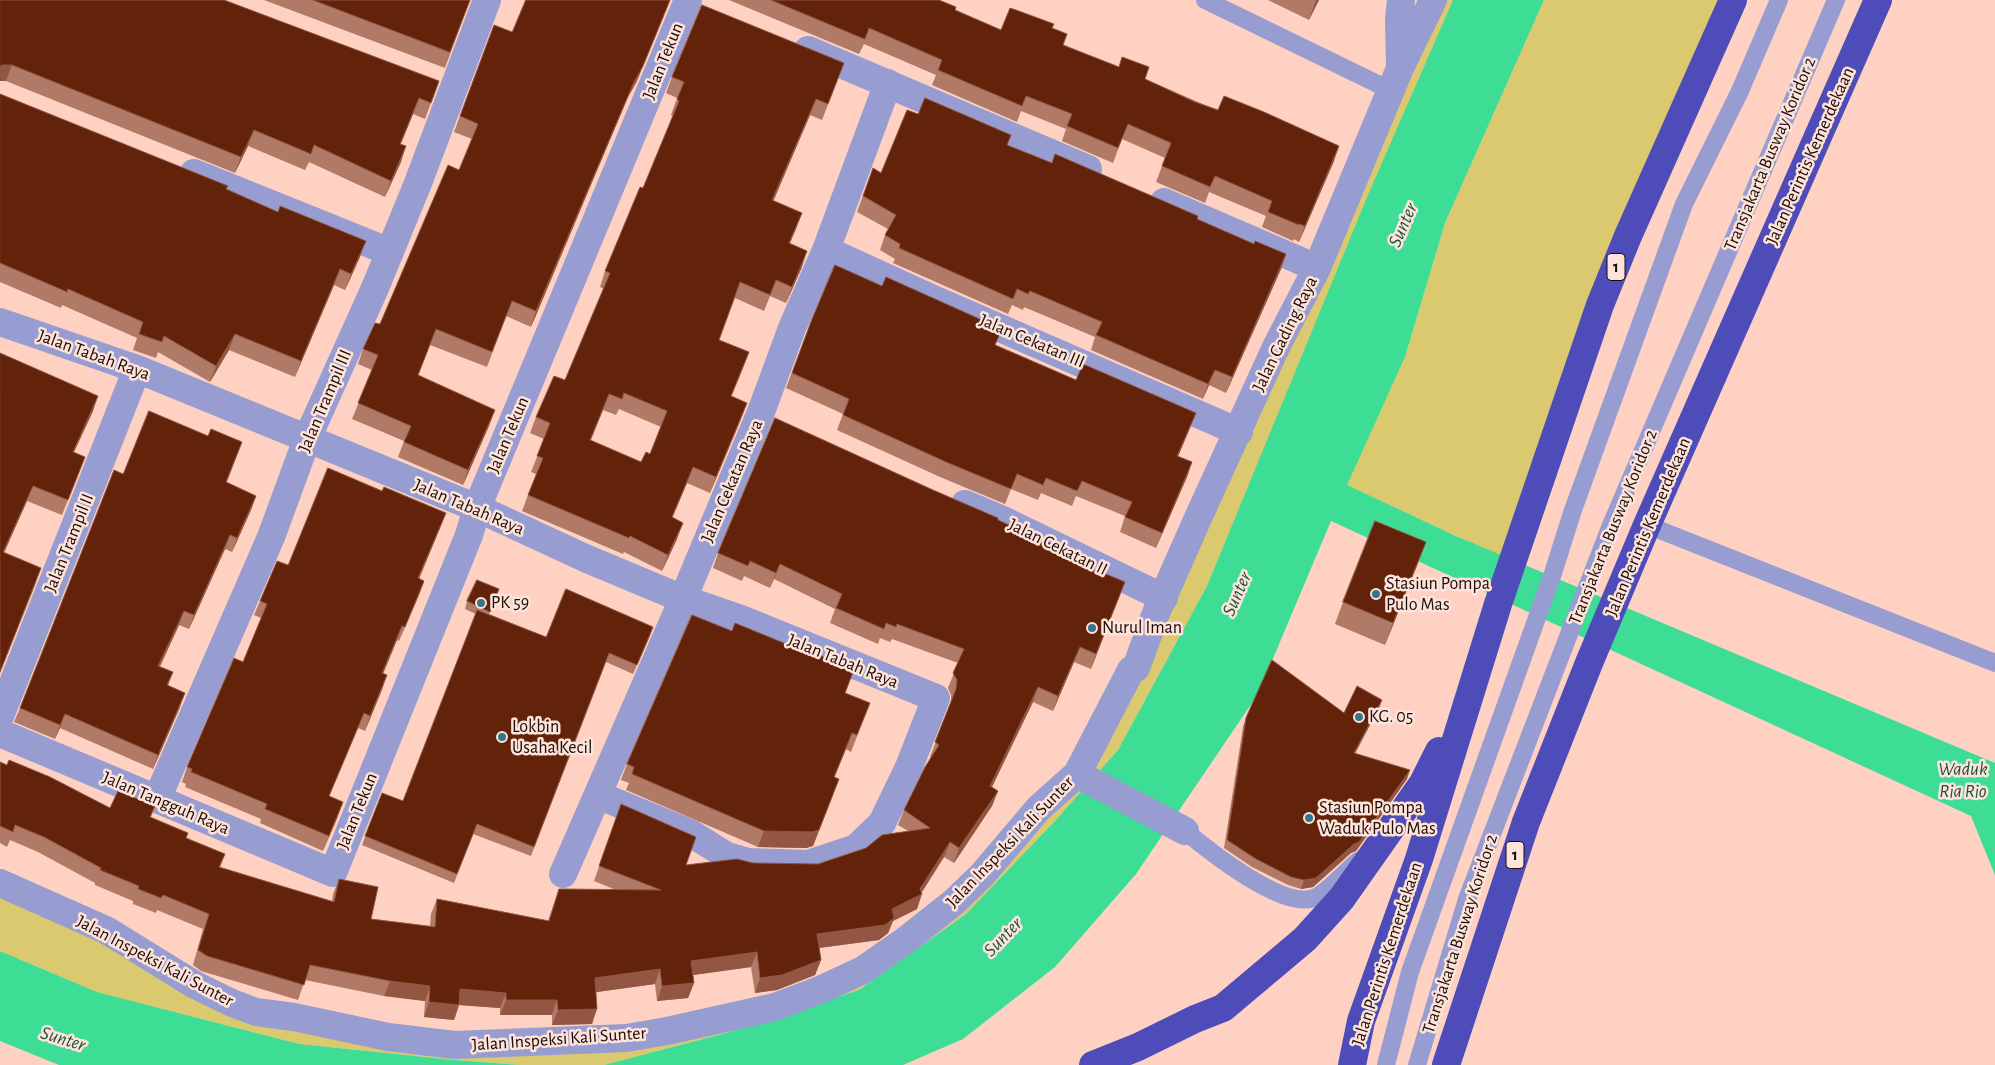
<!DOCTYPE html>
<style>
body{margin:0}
canvas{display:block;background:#fed1c3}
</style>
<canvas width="1995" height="1065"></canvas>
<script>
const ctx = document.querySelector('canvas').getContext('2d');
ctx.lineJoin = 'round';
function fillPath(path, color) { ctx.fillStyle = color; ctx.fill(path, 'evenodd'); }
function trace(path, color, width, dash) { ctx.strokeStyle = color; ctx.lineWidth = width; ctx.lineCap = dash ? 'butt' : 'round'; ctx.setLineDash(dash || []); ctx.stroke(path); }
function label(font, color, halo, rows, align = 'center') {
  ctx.font = font + ' "Alegreya Sans",sans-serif'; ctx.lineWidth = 5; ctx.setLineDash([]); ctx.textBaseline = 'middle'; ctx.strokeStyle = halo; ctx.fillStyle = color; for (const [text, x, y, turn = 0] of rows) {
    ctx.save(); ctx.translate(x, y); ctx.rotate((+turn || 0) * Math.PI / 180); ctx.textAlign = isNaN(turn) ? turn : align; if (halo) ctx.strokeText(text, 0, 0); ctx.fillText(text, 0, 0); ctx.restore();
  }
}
fillPath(new Path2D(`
 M1432,0H1453L1207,586L1118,750L1054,822L966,914L859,990L726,1033L604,1065H520L454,1060L299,1044L97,992L0,951V882L195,985L388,1037L626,1038L863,970L1077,774Z
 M1544,0H1732L1513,562L1346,485L1405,357L1445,223Z`), '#dac96e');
fillPath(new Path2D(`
 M1453,0H1544L1445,223L1405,357L1347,485L1456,536L1995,763V875L1971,816L1331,521L1258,694L1136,874L1055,967L963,1039L903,1065H604L726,1033L859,990L966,914L1054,822L1118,750L1207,586L1368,195Z
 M0,951L97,992L299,1044L454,1060L520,1065H59L0,1041Z`), '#3edd96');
trace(new Path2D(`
 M1205,0L1390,90
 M1647,525L1995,663
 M1185,831C1209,851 1283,910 1314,898C1325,894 1348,869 1358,861
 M1386,1065L1410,972L1553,573L1573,510L1684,204L1740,91L1779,0
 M1417,1065L1467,899L1611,525L1836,0`), '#979dd0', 18);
trace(new Path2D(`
 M808,50L1088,169
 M1400,64L1399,19L1401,0
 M194,173L390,252
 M1164,202L1317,268
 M826,250L931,298L1239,432
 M0,322L137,369L477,508L585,558L683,599L741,619L936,698L909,767L882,823L856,848L808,864L748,862L727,856L692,834L598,795
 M965,504L1005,521L1164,598
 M0,716L137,369
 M0,733L333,873L469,535L477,508L688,0
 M1077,774L1185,831
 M157,799L271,537L307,439L375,288L418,183L487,0
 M563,874L683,599L761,412L792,328L826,250L888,83
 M0,883L106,930L195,985L232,1003L256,1012L294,1017L388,1037L455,1045L626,1038L667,1031L775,1007L822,989L863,970L906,940L954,902L982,875L1038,809L1077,774L1131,670L1136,668L1156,613L1198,518L1276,347L1317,268L1400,68L1433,0`), '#979dd0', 28);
trace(new Path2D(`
 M1093,1065L1138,1047L1195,1019L1223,1008L1305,939L1342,898L1423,783L1439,751
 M1352,1065L1361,1021L1419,859L1498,604L1600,305L1628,236L1733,0
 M1446,1065L1526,822L1589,663L1647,525L1878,0`), '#4e4cb8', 28);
fillPath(new Path2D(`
 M0,0L439,81L425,119L413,114L401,144V162L385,197L309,162L305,170L248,146L235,173L6,81H0Z
 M264,0H470L445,68Z
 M729,0H939L955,10L1001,30L1052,28L1063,45L1145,79L1334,161L1299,242L1294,239L1293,241L1262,227L1266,216L1209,192L1205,203L1156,182L1165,158L1122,139L1113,163L1062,141L1066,129L1021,111L1017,122L932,85L936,75L864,44L859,54Z
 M1268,0H1319L1309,20Z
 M494,25L637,81L628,97L531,327L506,316L487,367L430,345L418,376L489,426L463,485L398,457L404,441L352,419L372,370L358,364L363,349L380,324L459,170L472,139L454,132Z
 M844,63L822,120L810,115L773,201L802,213L790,243L802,267L786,303L770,296L764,311L735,298L719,340L749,352L731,396L741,419L710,493L687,483L672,517L677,539L662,571L624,552L623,554L522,511L536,474L531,472L544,439L530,433L536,417L565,380L604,289L600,287L605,271L643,188L673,116L671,115L677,98L666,93L672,77ZM619,409L661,427L650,454L641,462L591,440L603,410L616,415Z
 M0,94L227,189L360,257L345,290L334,285L295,377L229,350L210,382L158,352L156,358L133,350L137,338L62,305L61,308L0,282Z
 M918,114L1007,146L1197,219L1254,244L1286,254L1281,269L1226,393L1209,385L1203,399L1091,350L1095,337L1024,307L1023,310L1012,305L1008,314L893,263L895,259L880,250L885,235L888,229L857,212L873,168L881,173Z
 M812,319L996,345L1076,380L1190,428L1178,456L1192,462L1187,477L1156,548L1120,532L1125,516L1076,496L1072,506L1041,493L1038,500L1011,489L1005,504L940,477L837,430L843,414L786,388Z
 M0,353L93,411L74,452L85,457L62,515L27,501L4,552L36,583L0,673Z
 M208,436L242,442L227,482L256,496L251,510L232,552L225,549L189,629L179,625L160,667L173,672L168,686L180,707L153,769L60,728L55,739L14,722L20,708L123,474Z
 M998,520L1078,558L1089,568L1125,582L1091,669L1074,662L1053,711L1033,702L992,787L998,791L992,806L954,863L944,857L922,892L917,909L893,921L888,933L879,940L819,948L821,960L815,975L777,990L755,993L751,967L693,975L694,983L688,998L657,1001L655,984L596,992L592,1024L552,1025V1015H500V1008L459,1005L454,1020L424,1017L425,1001L384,996L305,980L298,1000L201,971L193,965L203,929L157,910L156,913L133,904V901L95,885V883L38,852L10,840L7,847L0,843V762L110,808L155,806L151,817L186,838L225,854L220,868L332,901L333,894L339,879L371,919L430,926L431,914L437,899L548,921L559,889L616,890L594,881L621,804L686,865L753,863L818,864L866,848L908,831L898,825L904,810L931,758L930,757L951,702V695L948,688L958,663L892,639L890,642L880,638L878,644L830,623L835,609L774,579L770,588L744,576L742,581L713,568L718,553Z
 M440,528L419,579L424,581L419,595L399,641L397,640L383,674L387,675L365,731L358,728L329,796L338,816L323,851L260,823L261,819L185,787L186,784L182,782L187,767L243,662L261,618L254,615L260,601L288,565Z
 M1418,563L1385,645L1335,624L1343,602Z
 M499,589L489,614L546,637L653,627L633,674L606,662L531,856L473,834L454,883L362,845L382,793L403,801L476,614L465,609L467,601Z
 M732,631L796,648L845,693L870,703L851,752L846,749L834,777L833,795L813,846L806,848L758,847L626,790L629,783L621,780L627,764Z
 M1382,700L1379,708L1355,754L1407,779L1356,851L1351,853L1313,887L1301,889L1288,885L1252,867L1224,848L1243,727L1246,718L1344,713Z`), '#b07a66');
fillPath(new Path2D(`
 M670,0L637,81L628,97L531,327L536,311L634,82Z
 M1316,0H1319L1309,20Z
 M3,65H12L6,81H0V66Z
 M419,98L413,114L394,160L400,144Z
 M816,99L810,115L767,216L772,200Z
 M254,130L248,146L235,173L241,157Z
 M406,146L401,162L385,197L391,181Z
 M1339,146L1334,161L1299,242L1305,226Z
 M802,213L796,229L783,259L789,243Z
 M366,241L360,257L345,290L351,274Z
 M807,251L802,267L786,303L792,287Z
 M1286,254L1281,269L1226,393L1232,377Z
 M340,269L334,285L295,377L301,361Z
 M235,334L229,350L210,382L216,366Z
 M749,352L743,368L725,412L731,396Z
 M1215,370L1209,385L1203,399L1208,384Z
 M609,394L603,410L584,456L590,440Z
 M98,396L93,411L67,467L73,452Z
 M747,403L741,419L710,493L716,477Z
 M495,410L489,426L463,485L468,470Z
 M1196,413L1190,428L1172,471L1177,456Z
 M1192,462L1187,477L1156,548L1162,533Z
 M693,467L687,483L666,533L672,517Z
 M33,486L27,501L0,562L3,552Z
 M256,496L251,510L232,552L237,538Z
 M446,513L440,528L413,593L418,578Z
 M683,523L677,539L662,571L668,555Z
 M230,535L225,549L189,629L194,615Z
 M1426,542L1418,563L1385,645L1393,623Z
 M780,564L774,579L770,588L776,573Z
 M424,581L419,595L399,641L405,627Z
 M1125,582L1119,597L1091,669L1096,654Z
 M184,611L179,625L153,680L158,666Z
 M402,626L397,640L377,688L382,673Z
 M653,627L650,636L633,674L637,665Z
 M1080,647L1074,662L1053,711L1058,696Z
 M387,675L382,690L365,731L370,716Z
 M1038,687L1033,702L985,801L990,786Z
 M185,693L180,707L153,769L158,755Z
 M1382,700L1379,708L1350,762L1354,753Z
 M65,714L60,728L55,739L60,725Z
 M852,733L846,749L828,793L834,777Z
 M1410,770L1407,779L1356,851L1351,853L1313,887L1301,889L1304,880Z
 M839,779L813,846L806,848L758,847L764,831Z
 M998,791L992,806L954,863L959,848Z
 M343,802L338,816L323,851L329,836Z
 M950,842L944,857L920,895L922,894L917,909L893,921L888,933L879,940L811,949L817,934L892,909L920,889Z
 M757,952L751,967L686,976L691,961Z
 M821,960L815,975L777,990L755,993L760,978Z
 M660,969L655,984L590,993L595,978Z
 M390,981L430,986L425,1001L384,996Z
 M694,983L688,998L657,1001L662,986Z
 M460,989L506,993L500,1008L459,1005L454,1020L424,1017L429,1002Z
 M506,1000H557L552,1015H500Z
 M597,1009L592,1024L552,1025L558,1010Z`), '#925642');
const building = new Path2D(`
 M0,0H224L439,81L431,103L419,98L400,144L406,146L391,181L314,145L311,154L254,130L241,157L12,65H3L0,66Z
 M313,0H470L450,52Z
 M526,0H670L643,66L634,82L536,311L512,301L492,352L436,329L418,375L495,410L468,470L404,442L411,426L358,403L378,355L363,349L375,323L380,324L448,165L459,170L478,124L460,116L494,25L512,32Z
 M771,0H939L956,7L955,10L1001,30L1010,8L1016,10L1054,24L1052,28L1067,34L1063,45L1119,67L1122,57L1149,67L1145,79L1195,102L1218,110L1224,96L1264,112L1339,146L1305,226L1299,224V225L1268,212L1272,201L1215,176L1210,187L1162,166L1171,143L1128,124L1118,148L1067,126L1072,114L1026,96L1022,106L938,70L942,60L869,28L865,39Z
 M702,5L844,63L828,104L816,99L772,200L802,213L789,243L807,251L792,287L776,280L770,295L740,282L719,340L749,352L731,396L747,403L716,477L693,467L672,517L683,523L668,555L630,536L629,538L528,495L543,458L537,456L550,423L536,417L554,376L565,380L610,273L605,271L640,187L643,188L679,101L677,99L684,82L672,77ZM624,393L667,411L650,454L646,452L641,462L590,440L609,394L622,399Z
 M0,94L228,186L226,189L278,212L280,206L366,241L351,274L340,269L301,361L235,334L216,366L164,336L162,342L139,334L143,322L68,289L67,292L0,263Z
 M925,98L1011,135L1007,145L1052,163L1055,154L1198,216L1197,219L1254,244L1255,241L1286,254L1232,377L1215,370L1208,384L1096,335L1102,322L1030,291L1028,294L1017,289L1013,299L899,248L900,244L885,235L896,215L863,196L873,168L881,173L907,110L918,114Z
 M835,265L882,286L886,277L1002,329L995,345L1076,380L1083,364L1196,413L1177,456L1192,462L1162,533L1125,517L1132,502L1082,481L1077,491L1046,478L1043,485L1017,474L1011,489L946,462L843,415L849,399L792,373L812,319Z
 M0,353L98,396L73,452L85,457L68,500L33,486L3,552L41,568L0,672Z
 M149,411L208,436L211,429L242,442L226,482L256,496L237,538L230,535L194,615L184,611L158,666L173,672L167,685L185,693L158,755L65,714L60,725L20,708L114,470L123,474Z
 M775,418L933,490L998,518V520L1078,556V558L1090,564L1089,567L1125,582L1096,654L1080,647L1058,696L1038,687L990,786L998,791L959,848L950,842L920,889L922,894L892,909L894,918L885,925L817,934L821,960L782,975L760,978L757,952L691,961L694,983L662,986L660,969L595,978L597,1009L558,1010L557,1000H506V993L460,989L459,1005L429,1002L430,986L390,981L310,965L304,985L207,956L198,950L209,914L163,895L161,898L138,889L139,886L100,870L101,868L44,837L15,825L13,832L0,826V762L7,765L9,760L50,777L110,808L118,791L155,806L150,817L188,833L186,838L225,854L219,867L334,902L339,879L378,887L371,919L435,927L437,899L549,921L559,889L661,890L599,866L621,804L696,837L686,865L737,859L753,863L818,864L866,848L882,835L930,828L904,810L925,767L939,745L935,742L956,689L957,680L953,673L964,649L897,624L896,627L886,623L884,629L836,608L842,594L780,564L776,573L750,561L748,566L718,553Z
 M328,468L382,491L384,487L446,513L418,578L424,581L405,627L402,626L382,673L387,675L370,716L364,713L329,796L343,802L329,836L265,809L267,804L191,772L192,769L187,767L234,658L243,662L267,604L260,601L277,561L288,565Z
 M1375,521L1426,542L1393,623L1343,602Z
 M477,580L499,589L490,612L467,601Z
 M566,589L653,627L637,665L609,653L534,847L477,824L457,874L365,836L382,793L403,801L477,610L546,637Z
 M692,615L732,631L735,623L796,648V646L829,659L830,657L855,667L845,693L870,703L857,735L852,733L834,777L839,779L819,830L812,832L764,831L632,774L634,767L627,764Z
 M1272,660L1344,713L1357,686L1382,700L1354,753L1410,770L1359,842L1354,844L1316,878L1304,880L1291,877L1256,859L1227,840L1246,718Z`);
fillPath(building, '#63220a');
trace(building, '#925642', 1);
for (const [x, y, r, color] of [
 [1376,594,5,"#347688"],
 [481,603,5,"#347688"],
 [1092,628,5,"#347688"],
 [1359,717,5,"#347688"],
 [502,737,5,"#347688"],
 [1309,818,5,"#347688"]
]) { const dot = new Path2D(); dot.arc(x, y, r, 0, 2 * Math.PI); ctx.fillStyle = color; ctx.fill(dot); trace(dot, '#fee3da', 2); }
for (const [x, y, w] of [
 [1616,267,18],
 [1515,855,18]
]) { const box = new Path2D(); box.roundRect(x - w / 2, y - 13.5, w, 27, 4); ctx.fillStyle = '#fee3da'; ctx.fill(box); trace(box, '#1a0c07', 1); }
label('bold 16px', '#1a0c07', null, [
 ["1",1616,267],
 ["1",1515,855]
]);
label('18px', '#1a0c07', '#fee3da', [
 ["Jalan Tekun",663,61,-68],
 ["Transjakarta Busway Koridor 2",1770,154,-67],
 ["Jalan Perintis Kemerdekaan",1810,156,-66],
 ["Jalan Gading Raya",1285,334,-64],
 ["Jalan Cekatan III",1032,341,23],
 ["Jalan Tabah Raya",94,355,20],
 ["Jalan Trampil III",325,401,-67],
 ["Jalan Tekun",508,435,-67],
 ["Jalan Cekatan Raya",732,481,-67],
 ["Jalan Tabah Raya",469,507,23],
 ["Transjakarta Busway Koridor 2",1613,527,-68],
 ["Jalan Perintis Kemerdekaan",1648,527,-67],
 ["Jalan Trampil II",69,543,-68],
 ["Jalan Cekatan II",1058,547,26],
 ["Jalan Tabah Raya",843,661,22],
 ["Jalan Tangguh Raya",166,803,23],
 ["Jalan Tekun",357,811,-68],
 ["Jalan Inspeksi Kali Sunter",1010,842,-46],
 ["Transjakarta Busway Koridor 2",1460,934,-72],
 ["Jalan Perintis Kemerdekaan",1387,954,-72],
 ["Jalan Inspeksi Kali Sunter",155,961,28],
 ["Jalan Inspeksi Kali Sunter",559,1039,-4]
]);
label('18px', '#1a0c07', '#fee3da', [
 ["Stasiun Pompa",1386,584],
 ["Pulo Mas",1386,605],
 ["PK 59",491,603],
 ["Nurul Iman",1102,628],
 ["KG. 05",1369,717],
 ["Lokbin",512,727],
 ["Usaha Kecil",512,748],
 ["Stasiun Pompa",1319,808],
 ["Waduk Pulo Mas",1319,829]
], 'left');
label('italic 19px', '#175437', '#fee3da', [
 ["Sunter",1403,225,-66],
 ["Sunter",1237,594,-66],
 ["Waduk",1963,769],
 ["Ria Rio",1963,791],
 ["Sunter",1003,937,-46],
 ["Sunter",63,1039,17]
]);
</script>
